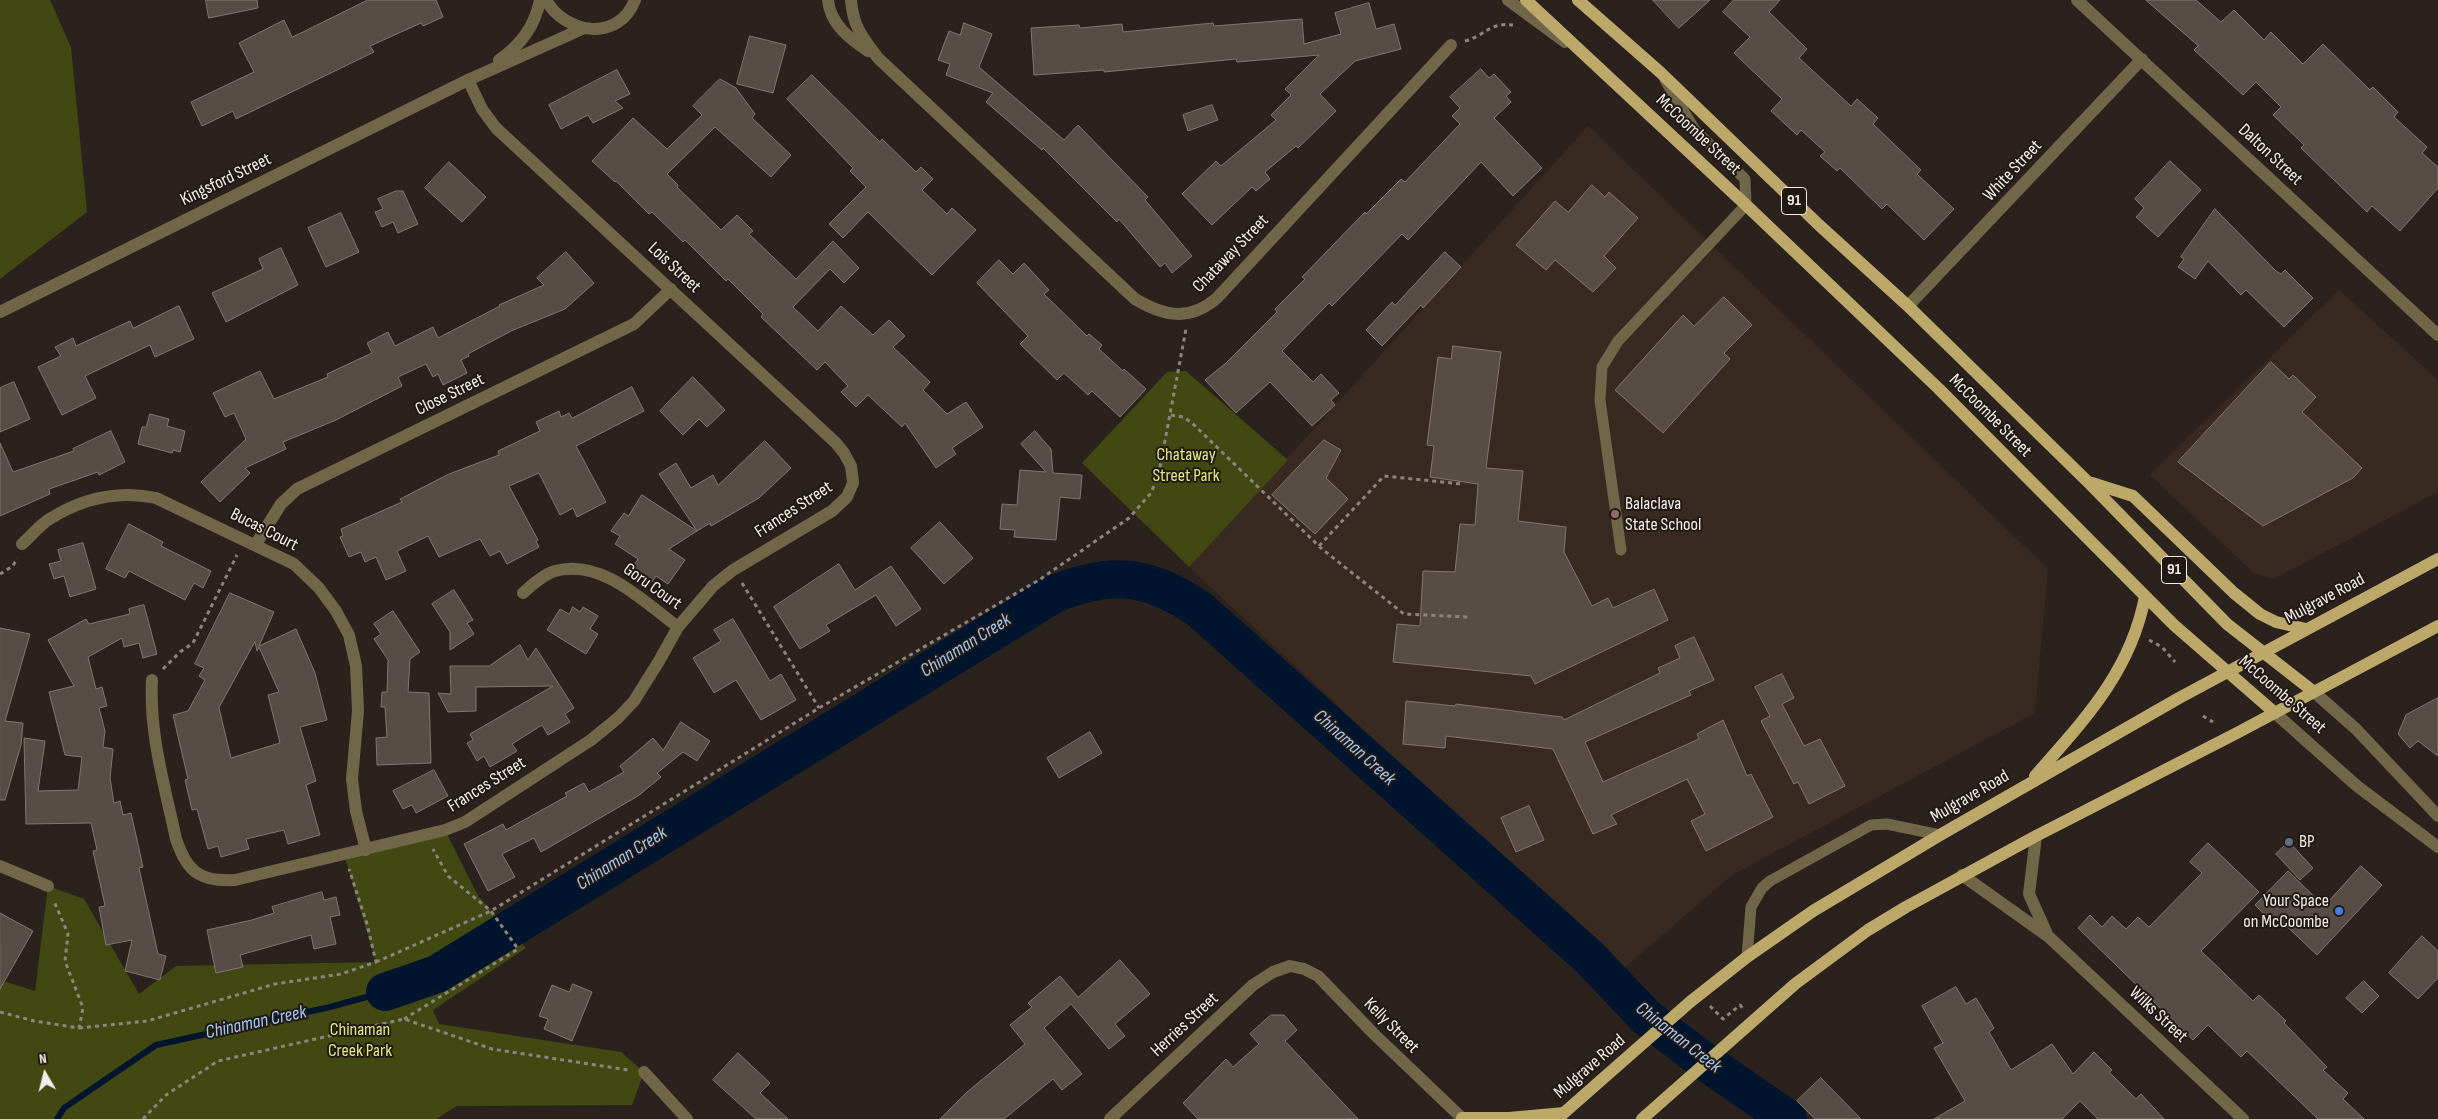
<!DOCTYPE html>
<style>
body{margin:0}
#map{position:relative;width:2438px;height:1119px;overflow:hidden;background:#2c221d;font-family:"Sofia Sans Condensed",sans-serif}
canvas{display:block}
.north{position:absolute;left:20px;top:1049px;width:50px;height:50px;-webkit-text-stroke:4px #221913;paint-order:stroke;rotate:352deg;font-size:14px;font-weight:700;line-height:20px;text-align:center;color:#f4ede9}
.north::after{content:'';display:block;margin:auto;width:18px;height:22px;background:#f4ede9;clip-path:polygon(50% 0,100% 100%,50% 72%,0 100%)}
</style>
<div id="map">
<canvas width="2438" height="1119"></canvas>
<div class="north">N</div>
</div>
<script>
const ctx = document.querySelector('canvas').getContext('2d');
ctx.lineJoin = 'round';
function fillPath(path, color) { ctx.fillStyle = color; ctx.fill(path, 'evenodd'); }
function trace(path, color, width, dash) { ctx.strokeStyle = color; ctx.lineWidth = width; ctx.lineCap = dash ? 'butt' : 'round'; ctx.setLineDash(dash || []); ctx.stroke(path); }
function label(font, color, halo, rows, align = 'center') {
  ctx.font = font + ' "Sofia Sans Condensed",sans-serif'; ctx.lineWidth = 4; ctx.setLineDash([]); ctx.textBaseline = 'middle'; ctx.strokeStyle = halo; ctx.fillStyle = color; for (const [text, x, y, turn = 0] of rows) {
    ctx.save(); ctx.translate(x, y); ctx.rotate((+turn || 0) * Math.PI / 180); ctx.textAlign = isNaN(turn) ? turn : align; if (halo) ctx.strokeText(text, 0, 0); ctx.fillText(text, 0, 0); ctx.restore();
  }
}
fillPath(new Path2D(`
 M1588,126L2048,569L2035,713L1732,875L1622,970L1189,567Z
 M2339,290L2438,380V492L2274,579L2254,573L2150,475Z`), '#392a21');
fillPath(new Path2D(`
 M0,0H50L71,47L87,212L0,279Z
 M1186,371L1288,460L1189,567L1082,463L1167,372Z
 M445,830L478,896L526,948L433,1010L439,1024L621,1052L644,1072L632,1105L457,1106L436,1119H0V980L35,991L48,886L84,899L139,994L176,966L376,962L344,855Z`), '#424811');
trace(new Path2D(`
 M57,1119L64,1108L156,1045L330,1007L385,992`), '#00142e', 6);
trace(new Path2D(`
 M385,992L437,974L1054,594C1112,571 1147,574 1199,609L1590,958L1646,1017L1701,1059L1788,1119`), '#00142e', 38);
const building = new Path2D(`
 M206,0H257L258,8L209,18Z
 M368,0H436L443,17L423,26L421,23L370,46L374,52L236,119L233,111L202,126L191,102L254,72L239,43L284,20L292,37Z
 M1653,0H1710L1679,28Z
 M1734,0H1780L1769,12L1807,49L1799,58L1851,106L1857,99L1878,118L1873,124L1921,170L1917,174L1954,209L1924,240L1887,204L1882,209L1840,168L1837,171L1820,156L1825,152L1801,130L1797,135L1771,111L1782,99L1734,53L1750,37L1723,12Z
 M2146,0H2196L2221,22L2234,10L2264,40L2271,32L2303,64L2323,44L2370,90L2373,87L2398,112L2394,117L2427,147L2422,153L2438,167V188L2400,231L2372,206L2367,212L2301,148L2304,145L2273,115L2281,107L2256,82L2243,95L2194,50L2198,46Z
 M1369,3L1376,29L1394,24L1401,49L1355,61L1320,94L1336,111L1298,148L1296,146L1265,172L1270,179L1256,191L1252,187L1212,225L1182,194L1216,161L1221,166L1276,120L1271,115L1291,95L1285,89L1319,55L1237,62L1236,59L1104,72V70L1034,75L1031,28L1079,25L1080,28L1122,24L1123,32L1213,23L1214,26L1302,19L1304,44L1341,34L1335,13Z
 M964,23L992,34L979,67L1064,140L1078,125L1148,197L1145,200L1192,256L1172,273L1165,263L1160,267L1119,219L1117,222L1043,148L1042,150L986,102L993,93L946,75L950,64L938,60L949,31L960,35Z
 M750,36L786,45L773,93L737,84Z
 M1481,69L1489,78L1494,74L1511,92L1506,96L1511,102L1494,118L1542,168L1513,196L1481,162L1408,240L1402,234L1332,306L1329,303L1282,351L1313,382L1321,374L1339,393L1331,400L1335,405L1312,426L1270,382L1236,413L1205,380L1226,363L1277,312L1275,309L1305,279L1302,277L1365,212L1366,214L1401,179L1405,182L1460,124L1452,116L1460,108L1450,97Z
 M617,70L630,94L615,101L623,108L593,123L588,115L561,129L549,105Z
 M812,75L880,142L882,139L916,172L921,167L933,179L922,190L947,214L952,208L976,230L932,275L868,212L843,238L829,224L866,187L850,171L853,168L787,99Z
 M720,79L736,88L755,114L752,118L791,155L771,177L715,127L667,174L678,185L677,187L721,230L737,215L753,231L749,234L796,279L833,241L859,268L844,283L830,269L793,307L818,331L841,306L873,335L889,320L905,336L893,347L930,382L923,390L947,414L966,402L983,427L952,448L956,454L936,468L905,423L902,427L868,395L856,407L841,392L848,386L825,362L817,370L761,317L763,314L728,279L726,281L685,240L683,242L652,212L649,214L616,181L615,182L592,161L633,118L667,149L702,115L693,106Z
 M1212,105L1218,120L1188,131L1183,115Z
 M2170,161L2201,190L2158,237L2136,217L2144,208L2135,199Z
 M449,162L486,197L462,222L425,188Z
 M1592,185L1605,197L1609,192L1638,218L1604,256L1616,268L1593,292L1555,260L1546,270L1516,245L1555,201L1568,212Z
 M396,191H403L418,224L398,233L393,222L382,227L375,212L383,209L378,199Z
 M2215,209L2276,271L2281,274L2285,270L2313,298L2284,327L2246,290L2241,295L2208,261L2195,279L2178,267L2184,259L2181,257Z
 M341,213L359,252L326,267L308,228Z
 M281,248L298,285L226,322L212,293L263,269L259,259Z
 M566,252L594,283L565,309L511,331L468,354L469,356L461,360L467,373L443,385L438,374L433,377L426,364L398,377L402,386L336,420L283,442L286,449L245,468L250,473L220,502L201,482L246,439L234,413L225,417L213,393L260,371L274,399L328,377L327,374L372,353L367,343L388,332L395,346L433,327L438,338L500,306L499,305L544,285L537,278Z
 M1445,252L1461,267L1423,308L1421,305L1382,346L1366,330L1392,302L1395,305Z
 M999,260L1013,274L1024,263L1049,290L1044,294L1087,336L1089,334L1102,345L1099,349L1123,371L1124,369L1146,389L1120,417L1092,391L1088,395L1064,373L1057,380L1020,344L1028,336L977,283Z
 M1724,297L1752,325L1724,353L1730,359L1663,433L1615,390L1683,315L1694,326Z
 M179,306L194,339L155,357L150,345L85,376L96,398L62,415L38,367L61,356L55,347L73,338L76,346L130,321L133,328Z
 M1453,346L1501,352L1486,468L1523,471L1518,521L1566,527L1564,552L1592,606L1608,598L1613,608L1654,589L1668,620L1535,684L1531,676L1393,662L1397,624L1420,626L1423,571L1455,572L1460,524L1475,525L1478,484L1430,477L1434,446L1427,445L1438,357L1451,359Z
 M2271,362L2289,379L2293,375L2316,397L2302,412L2362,468L2353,478L2263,526L2178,462Z
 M693,377L725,410L707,427L699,419L683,435L660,411Z
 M14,382L30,419L0,432V388Z
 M632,387L644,411L576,446L606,502L577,517L573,508L560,515L539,473L509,486L538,540L536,541L539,547L507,564L500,551L490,556L480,539L439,557L428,536L397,551L406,571L386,580L376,557L365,562L361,552L349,557L340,537L343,536L341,529L402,502L400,499L449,474L499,455L498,451L540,431L536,422L559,411L561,417L569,413L572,418Z
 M150,414L169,419L167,426L185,431L180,452L173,450L172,453L138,444L142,427H146Z
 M111,431L125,462L99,475L98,472L49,489L50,494L0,516V443L13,472L74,451L73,449Z
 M1035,431L1051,449L1053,473L1082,475L1080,499L1060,497L1056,540L1014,537L1015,530L1000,529L1002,504L1017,505L1020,470L1046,472L1021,444Z
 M1324,440L1341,450L1326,478L1348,499L1315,534L1272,495Z
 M765,441L791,468L759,498L711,526L710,523L697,531L659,474L676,463L691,488L713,475L718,485Z
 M642,495L697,531L669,549L685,560L668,584L656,576L652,582L632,568L638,559L615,544L620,536L611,531L624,513L628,516Z
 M940,522L973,558L944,584L911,548Z
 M129,524L163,542L161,546L211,571L203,588L194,583L185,600L129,571L125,578L106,569Z
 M83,543L96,589L70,597L64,576L54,579L49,564L61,561L58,550Z
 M839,564L855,590L891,566L921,609L896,626L876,595L826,625L830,631L800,649L774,607Z
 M454,590L473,620L467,623L474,634L450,650V632L432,604Z
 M230,593L274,612L259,646L296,629L315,673L327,720L300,727L316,781L306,785L320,835L288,844L284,830L246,839L249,849L221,857L218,846L208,849L197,809L192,810L185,780L188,779L173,715L188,711L205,680L199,676L204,668L195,664ZM255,642L257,651L259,647L279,692L268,695L280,743L231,758L219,708Z
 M144,605L157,654L143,658L139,643L124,647L122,638L88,657L96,689L102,687L107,706L99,708L105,731L103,747L113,749L110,778L114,803L120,801L123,815L131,813L143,867L139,868L158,954L166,956L160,980L125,971L132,940L106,945L99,907L105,906L93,851L97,850L91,823L26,824L24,738L45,741L38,791L78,790L82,757L65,755L49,692L74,686L48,640L86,619L89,624L130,614L129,609Z
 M573,607L580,612L583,607L598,616L590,629L598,634L586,654L547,630L560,609L569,614Z
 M393,611L420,652L410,659L408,692L429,693L431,763L377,765L376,738L387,737L385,707H381L382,692H387L388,660L374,639L381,634L374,624Z
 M733,619L770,681L781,674L796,700L761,720L736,680L714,693L693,658L721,641L714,630Z
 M0,628L30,634L5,721L23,723L21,745L5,800H0Z
 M1694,637L1714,680L1689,691L1691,695L1585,742L1603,782L1699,739L1697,734L1723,720L1747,776L1751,774L1773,817L1706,851L1691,821L1705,814L1687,779L1611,815L1617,824L1593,834L1553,749L1446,736L1445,748L1403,744L1406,701L1455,706L1456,704L1562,717L1564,720L1660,673L1658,668L1680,658L1675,646Z
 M520,645L528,660L536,648L574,708L565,714L570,722L548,735L542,725L512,744L517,751L490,767L484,756L477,761L467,743L473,740L470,734L553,686L476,687V711L448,712L438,693L451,694L450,666H489Z
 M1782,674L1794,698L1782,704L1804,746L1820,739L1845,786L1809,804L1798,782L1794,784L1761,721L1770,716L1755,687Z
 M2438,698V756L2418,741L2410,748L2398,734L2406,715Z
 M681,722L710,741L697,761L683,752L657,773L661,777L638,796L541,852L534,838L502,854L515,877L488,891L464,844L503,824L506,830L567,796L565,793L584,783L589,792L624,772L620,766L653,738L663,750Z
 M1090,732L1102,753L1059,778L1047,758Z
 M434,770L448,796L416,813L412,805L403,809L393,791Z
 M1529,806L1544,840L1516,852L1501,818Z
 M2289,842L2313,868L2300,880L2276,854Z
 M2208,843L2259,892L2201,951L2253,1001L2259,995L2286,1021L2284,1023L2327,1067L2323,1070L2348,1093L2343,1099L2364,1119H2318L2247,1051L2241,1057L2208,1025L2193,1040L2078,928L2090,915L2102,927L2112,916L2126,929L2138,917L2149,927L2202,873L2190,862Z
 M2361,866L2382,885L2317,955L2278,918L2273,923L2255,905L2288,871L2324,906Z
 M322,892L324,900L336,897L340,915L330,917L336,944L314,949L311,935L240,955L243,967L216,973L207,930L252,920L274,913L272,907Z
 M0,913L33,931L0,989Z
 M2422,936L2438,951V978L2418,999L2389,973Z
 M1120,960L1150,994L1115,1024L1125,1036L1109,1049L1071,1004L1044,1028L1082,1074L1062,1090L1053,1079L1004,1119H940L966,1093L1025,1044L1010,1025L1032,1007L1028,1003L1060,976L1078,997Z
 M2364,981L2379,996L2362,1013L2346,998Z
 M573,984L592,992L572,1041L544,1029L548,1019L539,1016L552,985L569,992Z
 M1956,987L1966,1004L1976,998L1994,1028L1989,1032L2011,1070L2052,1044L2073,1074L2094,1052L2112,1070L2109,1072L2136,1099L2141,1094L2164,1119H2098L2080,1101L2062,1119H1934L1965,1101L1934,1048L1943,1043L1922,1006Z
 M1271,1015H1284L1297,1030L1285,1041L1358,1119H1198L1183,1103L1226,1059L1233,1067L1259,1044L1250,1034Z
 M738,1053L770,1083L760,1093L788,1119H756L713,1080Z
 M1821,1078L1861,1119H1815L1797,1101Z`);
fillPath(building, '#584d46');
trace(building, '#82776f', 1);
trace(new Path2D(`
 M1465,41C1486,35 1490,22 1513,25
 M1171,415L1183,417L1191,422L1322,549L1404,614L1468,617
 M1319,546L1384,476L1462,484
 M0,574L13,566L17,558
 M742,583L819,708
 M2149,640L2162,647L2175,662
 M163,669L180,652L193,643L237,555
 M2203,716L2213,722
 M376,962L491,911L819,708L1039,580L1129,518L1150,494L1158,478L1186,329
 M1710,1006L1723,1019L1740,1005L1744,1010
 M0,1012L34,1021L79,1028L83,1008L65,961L68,934L54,901
 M404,1019L518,949L491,911L448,876L433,849
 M79,1028L147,1021L275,984L341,974L376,962L367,924L349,869
 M143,1119L166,1095L218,1061L404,1019L492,1049L628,1070`), '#8d8480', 3, [4, 4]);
trace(new Path2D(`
 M1621,550L1600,400L1602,367L1618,341L1746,205L1745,179L1695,130L1665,80
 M1747,957L1751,907L1762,888L1770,881L1871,825L1887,824L1940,835`), '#706749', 11);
trace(new Path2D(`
 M828,0C830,24 850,39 868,51
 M851,0C853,27 863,38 878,58L1135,299C1164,316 1189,322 1217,298L1451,45
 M2077,0L2438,335
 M1908,306L2142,59
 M22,544C31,536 39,526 48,520C82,498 118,490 156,498L294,564L319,588L336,611L349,635L356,666L358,711L352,779L356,811L366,850
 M256,544L281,504L297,489L634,324L671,289
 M523,593C532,585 544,574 555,571C602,558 644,602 678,627
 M152,680C149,734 165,787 176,839C187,872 200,882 235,880L445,830L465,822L591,740L618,718L634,701L659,661L678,627L713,586L733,570L832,511L847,497L853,483L851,466L844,453L836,443L496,128L482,109L468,80
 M2314,692L2356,729L2438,816
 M2275,713L2357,786L2438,847
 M2036,836L2029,894L2047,934
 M0,866L48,886
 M1962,875L2049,937L2243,1119
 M644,1072L687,1119
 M1110,1119L1253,985L1273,972L1290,966L1304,969L1318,976L1374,1034L1463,1119`), '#706749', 12);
trace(new Path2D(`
 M546,0C566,35 619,42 635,0
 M1508,0L1565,42
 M499,60C521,45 535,26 540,0
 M0,312L468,80L582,29`), '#706749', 12);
trace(new Path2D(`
 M1526,0L1746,205L1939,389L2174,625L2275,713
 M1578,0L1660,72L1819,225L1908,306L2089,483L2227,624L2314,692
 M2092,483L2133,496L2234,593L2260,614L2276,622L2306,629
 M2035,776C2084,720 2130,673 2145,597
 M1462,1118H1509L1564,1113
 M1557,1119L1690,1002L1747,957L1813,911L1940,835L2179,698L2438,559
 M1642,1119L1795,984L1868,930L1906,907L2036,836L2235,734L2438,626`), '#bca96a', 12);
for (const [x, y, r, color] of [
 [1615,514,5,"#8d6e63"],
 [2289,842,5,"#5c6f8a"],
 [2339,911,5,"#3f7fe0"]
]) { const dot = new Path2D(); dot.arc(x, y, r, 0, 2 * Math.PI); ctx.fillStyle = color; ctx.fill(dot); trace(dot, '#221913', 2); }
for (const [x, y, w] of [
 [1794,201,25],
 [2174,570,25]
]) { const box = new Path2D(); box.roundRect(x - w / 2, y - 13.5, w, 27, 4); ctx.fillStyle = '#221913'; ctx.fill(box); trace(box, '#f4ede9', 1); }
label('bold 16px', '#f4ede9', null, [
 ["91",1794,201],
 ["91",2174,570]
]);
label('18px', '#f4ede9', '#221913', [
 ["McCoombe Street",1698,135,43],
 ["Dalton Street",2270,155,43],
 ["White Street",2013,171,-47],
 ["Kingsford Street",226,180,-26],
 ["Chataway Street",1231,254,-46],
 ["Lois Street",674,268,43],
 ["Close Street",450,395,-26],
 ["McCoombe Street",1990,416,45],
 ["Frances Street",794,510,-33],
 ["Bucas Court",264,530,27],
 ["Goru Court",652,587,35],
 ["Mulgrave Road",2325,599,-28],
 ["McCoombe Street",2282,695,41],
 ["Frances Street",487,785,-32],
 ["Mulgrave Road",1970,797,-30],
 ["Wilks Street",2158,1015,43],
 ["Herries Street",1185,1025,-43],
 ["Kelly Street",1391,1026,45],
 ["Mulgrave Road",1590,1067,-41]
]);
label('18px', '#dceb82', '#221913', [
 ["Chataway",1186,455],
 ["Street Park",1186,476],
 ["Chinaman",360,1030],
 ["Creek Park",360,1051]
]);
label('18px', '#f4ede9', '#221913', [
 ["Balaclava",1625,504],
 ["State School",1625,525],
 ["BP",2299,842],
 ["Your Space",2329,901,"right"],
 ["on McCoombe",2329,922,"right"]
], 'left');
label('italic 19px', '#a1c8f7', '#221913', [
 ["Chinaman Creek",966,646,-32],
 ["Chinaman Creek",1354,748,42],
 ["Chinaman Creek",622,859,-32],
 ["Chinaman Creek",256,1023,-12],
 ["Chinaman Creek",1678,1038,38]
]);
</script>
